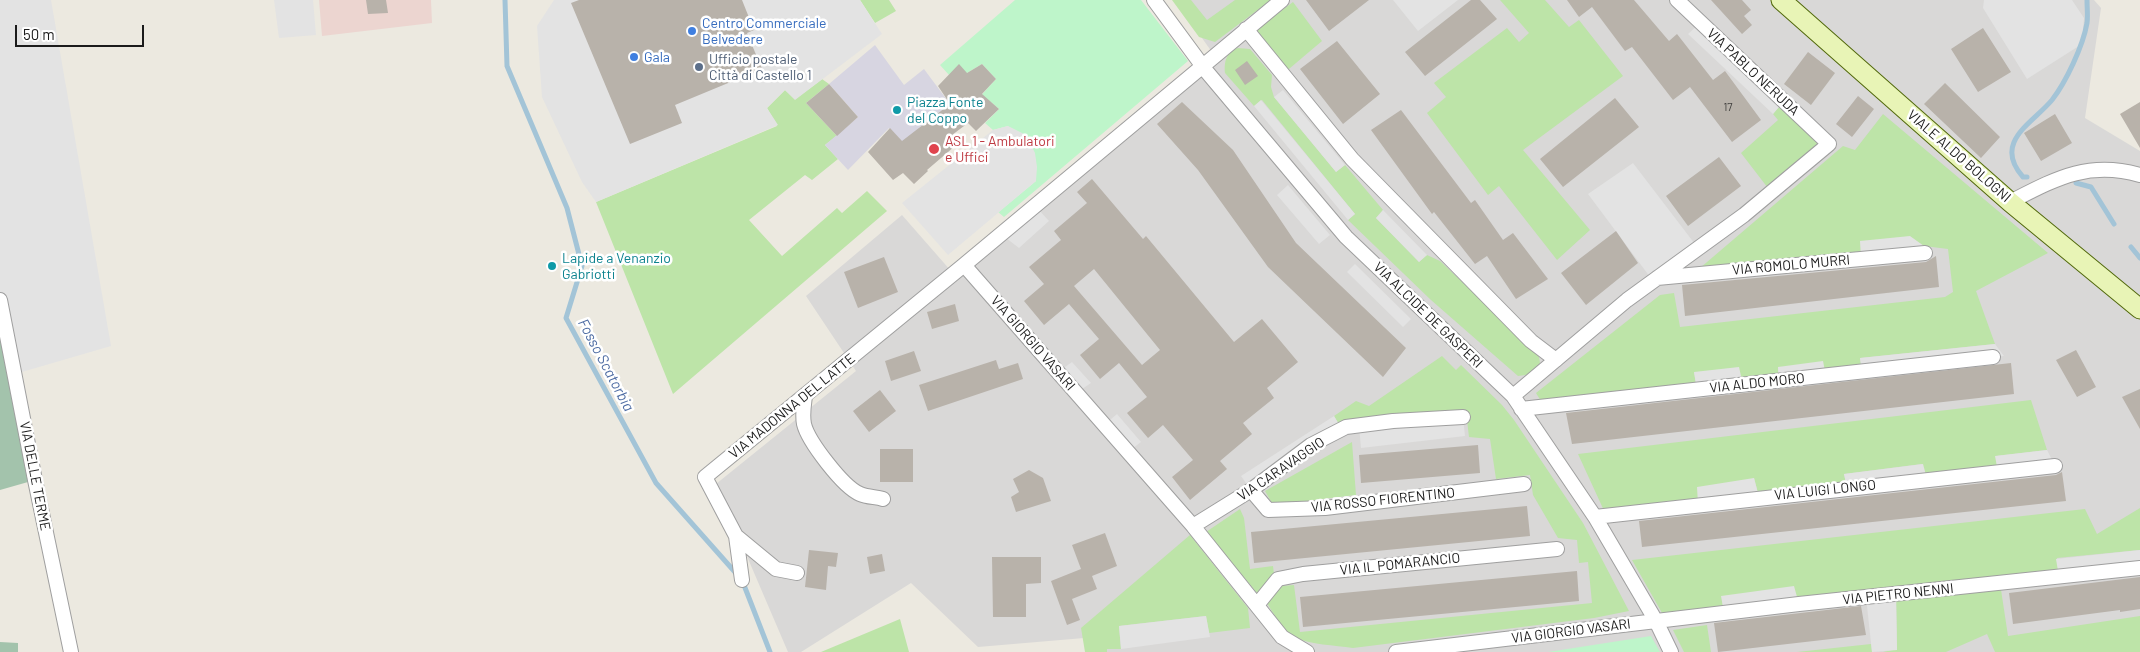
<!DOCTYPE html>
<meta charset="utf-8">
<style>
body{margin:0}
#map{position:relative;width:2140px;height:652px;overflow:hidden;background:#ece9e0;font-family:Barlow,sans-serif}
canvas{display:block}
.scale{position:absolute;left:15px;top:25px;width:129px;height:22px;box-sizing:border-box;border:2px solid #1b1b1b;border-top:0;padding-left:6px;font-size:15px;line-height:18px;white-space:nowrap;color:#1b1b1b;-webkit-text-stroke:4px #fff;paint-order:stroke}
</style>
<div id="map">
<canvas width="2140" height="652"></canvas>
<div class="scale">50 m</div>
</div>
<script>
const ctx = document.querySelector('canvas').getContext('2d');
ctx.lineJoin = 'round';
function fillPath(path, color) { ctx.fillStyle = color; ctx.fill(path, 'evenodd'); }
function trace(path, color, width, dash) { ctx.strokeStyle = color; ctx.lineWidth = width; ctx.lineCap = dash ? 'butt' : 'round'; ctx.setLineDash(dash || []); ctx.stroke(path); }
function label(font, color, halo, rows, align = 'center') {
  ctx.font = font + ' Barlow,sans-serif'; ctx.lineWidth = 5; ctx.setLineDash([]); ctx.textBaseline = 'middle'; ctx.strokeStyle = halo; ctx.fillStyle = color; for (const [text, x, y, turn = 0] of rows) {
    ctx.save(); ctx.translate(x, y); ctx.rotate((+turn || 0) * Math.PI / 180); ctx.textAlign = isNaN(turn) ? turn : align; if (halo) ctx.strokeText(text, 0, 0); ctx.fillText(text, 0, 0); ctx.restore();
  }
}
fillPath(new Path2D(`
 M1175,0H2094L2101,8L2085,118L2140,151V652H1097L1096,637L978,647L911,583L801,652H788L716,484L856,371L806,296L902,215L958,279L1219,62Z`), '#d9d8d7');
fillPath(new Path2D(`
 M319,0H431L432,23L322,36Z`), '#ecd5d0');
fillPath(new Path2D(`
 M860,0H889L896,11L875,23Z
 M1172,0H1191L1207,20L1235,0H1271L1215,42L1199,37Z
 M1500,0H1545L1569,27L1579,20L1623,76L1523,150L1590,230L1557,260L1499,186L1488,195L1427,113L1446,97L1434,83L1507,28L1519,42L1529,33Z
 M1293,2L1322,41L1283,74L1250,34Z
 M1238,48L1250,49L1272,75L1271,87L1274,97L1336,172L1345,165L1383,210L1376,218L1419,262L1427,255L1440,261L1528,344L1539,357L1540,363C1535,373 1529,375 1518,376L1431,300L1348,220L1355,214L1262,100L1254,106L1225,73C1224,62 1226,52 1238,48Z
 M822,79L829,84L806,103L837,136L825,145L838,159L812,180L805,175L749,220L782,256L837,208L842,213L867,191L887,211L673,394L596,202L777,126L767,108L785,90L795,99Z
 M1784,101L1829,144L1771,192L1741,153L1778,120L1773,114Z
 M1883,114L2048,253L1976,291L1995,344L1860,358L1862,372L1778,367L1779,381L1743,385L1694,372L1697,390L1544,406L1536,393L1660,295L1674,293L1680,327L1945,297L1953,292L1948,249L1924,246L1861,258L1693,274L1843,146L1855,150Z
 M1442,356L1456,370L1461,365L1502,405L1514,420L1583,523L1629,611L1594,618L1353,648C1334,645 1311,645 1294,637C1285,632 1272,612 1267,603L1280,586L1294,585L1300,632L1592,603L1588,562L1579,563L1577,540L1558,538L1533,495L1530,475L1496,479L1490,439L1469,437L1466,412L1338,423L1334,416L1356,401L1369,406Z
 M2031,400L2047,450L1996,456L1998,472L1927,479L1922,464L1844,474L1847,488L1759,497L1754,478L1698,504L1606,515L1578,454Z
 M1352,442L1356,495L1273,505L1265,491Z
 M2140,508V550L2057,558L2059,577L2000,583L2008,636L2140,616V652H1995L1987,634L1946,652H1883L1897,649L1896,594L1799,604L1722,596L1724,613L1666,620L1632,560L2085,509L2097,534Z
 M1240,509L1244,518L1250,569L1273,566L1274,574L1257,593L1206,532Z
 M1190,535L1248,608L1250,628L1209,633L1206,616L1119,626L1121,649H1107V652H1085L1081,628Z
 M900,619L909,652H821Z
 M1707,625L1711,652H1684L1673,630Z
 M1871,644L1872,652H1797Z`), '#bde4a8');
fillPath(new Path2D(`
 M0,300L35,480L0,490Z
 M0,642L18,643V652H0Z`), '#a3c3ac');
fillPath(new Path2D(`
 M1015,0H1141L1188,61L1004,217L998,212L1036,181L1008,126L993,130L985,123L999,109L991,102L977,100L996,79L982,64L967,73L949,75L940,65Z
 M1651,636L1660,652H1548Z`), '#bef5ca');
fillPath(new Path2D(`
 M0,0H51L111,346L15,374L0,300Z
 M274,0H313L316,35L279,38Z
 M554,0H860L882,34L795,100L785,90L767,108L778,125L596,202L582,182L542,97L537,26Z
 M1393,0H1458L1418,31Z
 M1984,0H2072L2084,18L2082,44L2027,79L1983,8Z
 M1701,22L1784,101L1773,114L1688,34Z
 M1283,90L1345,165L1336,172L1274,97Z
 M1261,100L1355,214L1348,220L1254,106Z
 M1008,126L1026,135L1035,153L1037,167L1036,181L948,255L902,203L993,130Z
 M1633,163L1698,248L1653,281L1588,194Z
 M1288,185L1330,235L1319,244L1277,195Z
 M1039,210L1049,221L1019,248L1006,238Z
 M1383,210L1427,255L1419,262L1376,218Z
 M1910,236L1924,246L1861,258L1860,241Z
 M1355,264L1411,319L1403,327L1347,272Z
 M1995,344L2004,356L1862,372L1860,358Z
 M1823,361L1826,376L1779,381L1778,367Z
 M1072,362L1091,383L1076,393L1058,372Z
 M1739,367L1743,385L1697,390L1694,372Z
 M1117,414L1141,442L1128,452L1104,425Z
 M1334,416L1342,429L1251,490L1241,476Z
 M1463,417L1465,436L1361,448L1359,426Z
 M2047,450L2055,466L1998,472L1995,456Z
 M1923,464L1927,479L1847,488L1844,474Z
 M1754,478L1759,497L1698,504L1697,487Z
 M2140,550V568L2059,577L2056,559Z
 M1794,586L1799,604L1724,613L1721,596Z
 M1896,594L1897,650L1872,652L1866,597Z
 M1206,616L1210,637L1121,649L1119,626Z`), '#e3e3e3');
fillPath(new Path2D(`
 M875,45L904,85L924,69L950,104L919,128L911,152L889,128L848,170L825,145L858,117L829,84Z`), '#d7d5e1');
trace(new Path2D(`
 M505,0L507,66L567,208L582,266L566,318L656,483L742,580L770,652
 M2027,177H2023C1992,142 2033,123 2052,100C2066,82 2083,46 2087,23C2088,16 2087,8 2087,0
 M2076,183L2091,187L2114,224
 M2131,247L2140,258`), '#a3c4d7', 5);
fillPath(new Path2D(`
 M366,0H386L388,13L368,14Z
 M579,0H742L754,30L747,33L762,69L675,105L682,123L630,144L571,3Z
 M1306,0H1369L1329,31Z
 M1471,0H1480L1497,19L1425,76L1405,52Z
 M1567,0H1634L1669,41L1677,34L1713,80L1725,71L1761,120L1732,142L1690,87L1673,100L1632,47L1625,51L1592,7L1579,17Z
 M1711,0H1742L1751,10L1744,16L1752,25L1742,34Z
 M1983,28L2011,72L1978,92L1951,49Z
 M1337,41L1380,94L1343,124L1300,69Z
 M1808,52L1835,73L1811,105L1784,84Z
 M1247,61L1258,76L1245,85L1235,70Z
 M959,64L967,73L982,64L996,79L982,94L999,109L976,131L968,123L948,138L955,146L927,170L928,171L914,184L903,173L893,180L868,152L890,128L902,141L950,104L938,86Z
 M1945,83L2000,137L1981,158L1924,104Z
 M829,84L858,117L837,136L806,103Z
 M1858,96L1874,109L1852,137L1836,124Z
 M1615,98L1639,127L1563,187L1540,159Z
 M1182,102L1233,150L1296,243L1406,348L1383,377L1268,267L1198,170L1157,124Z
 M2140,102V148L2120,114Z
 M1401,110L1471,203L1475,200L1503,240L1513,233L1548,279L1516,299L1487,256L1475,264L1434,212L1432,214L1371,130Z
 M2055,114L2072,143L2041,161L2024,133Z
 M1719,157L1741,186L1688,226L1666,196Z
 M1092,179L1143,239L1146,236L1234,342L1262,319L1298,362L1267,388L1274,398L1243,423L1252,434L1220,461L1227,469L1190,500L1172,477L1193,460L1163,425L1148,438L1127,413L1147,397L1119,363L1100,379L1080,355L1099,339L1069,304L1044,325L1024,301L1044,284L1029,267L1061,240L1054,231L1087,203L1077,192ZM1094,269L1160,350L1142,365L1074,286Z
 M1616,231L1638,263L1586,305L1561,273Z
 M1936,256L1939,287L1685,316L1682,285L1926,262Z
 M884,257L898,292L858,308L844,272Z
 M955,304L959,321L932,329L927,312Z
 M2076,350L2096,387L2077,397L2056,360Z
 M914,351L921,371L891,381L885,361Z
 M996,360L999,369L1018,363L1023,379L928,411L919,385Z
 M2011,363L2014,394L1572,444L1566,413Z
 M2140,389V429L2122,397Z
 M880,390L896,411L869,432L853,411Z
 M1478,445L1480,473L1361,483L1359,455Z
 M880,449H913V482H880Z
 M1029,470L1043,478L1051,501L1016,512L1011,497L1019,492L1013,479Z
 M2062,472L2066,501L1642,547L1639,521L2056,475Z
 M1527,506L1530,536L1254,563L1251,532Z
 M1105,533L1117,566L1092,576L1097,589L1072,599L1080,620L1067,625L1051,581L1081,569L1072,545Z
 M809,550L838,553L836,567L828,566L826,590L805,587Z
 M882,554L885,571L870,574L867,557Z
 M992,557H1041V583L1026,584V617H993Z
 M1577,571L1579,601L1303,627L1300,597Z
 M2140,577V609L2120,612V610L2013,624L2009,593Z
 M1861,606L1866,635L1718,652L1714,623Z`), '#b8b2aa');
const minor = new Path2D(`
 M1154,0L1207,72L1346,237L1513,396L1595,517L1656,621L1671,652
 M1282,0L964,265L1193,526L1282,637L1307,652
 M1246,29L1352,159L1531,341L1556,360
 M2010,202C2055,179 2088,160 2140,175
 M1657,278L1925,253
 M0,300L35,480L71,652
 M805,396C804,405 802,414 804,424C808,441 843,487 860,494C867,497 876,497 883,499
 M1513,396L1627,300L1744,215L1829,144L1677,0
 M1521,409L1993,357
 M1251,490L1268,510L1325,508L1524,484
 M1595,517L2055,466
 M1193,526L1251,490L1311,445L1346,427L1393,421L1463,417
 M736,536L776,569L797,573
 M742,580L736,536L705,477L964,265
 M1257,605L1278,579L1303,574L1557,549
 M1396,652L1799,604L2140,568`);
const secondary = new Path2D(`
 M1781,0L2010,202L2140,309`);
trace(minor, '#9f9f9f', 16);
trace(secondary, '#51680b', 21);
trace(minor, '#fff', 14);
trace(secondary, '#e8f4b6', 19);
for (const [x, y, r, color] of [
 [692,31,5,"#3f7fe0"],
 [634,57,5,"#3f7fe0"],
 [699,67,5,"#5c6f8a"],
 [897,110,5,"#0f9aa8"],
 [934,149,6,"#e0444e"],
 [552,266,5,"#0f9aa8"]
]) { const dot = new Path2D(); dot.arc(x, y, r, 0, 2 * Math.PI); ctx.fillStyle = color; ctx.fill(dot); trace(dot, '#fff', 2); }
label('11px', '#42413f', null, [
 ["17",1728,107]
]);
label('14px', '#366cbe', '#fff', [
 ["Centro Commerciale",702,23],
 ["Belvedere",702,39],
 ["Gala",644,57]
], 'left');
label('14px', '#4e5e75', '#fff', [
 ["Ufficio postale",709,59],
 ["Città di Castello 1",709,75]
], 'left');
label('14px', '#1b1b1b', '#fff', [
 ["VIA PABLO NERUDA",1753,72,43],
 ["VIALE ALDO BOLOGNI",1959,156,41],
 ["VIA ROMOLO MURRI",1791,265,-5],
 ["VIA ALCIDE DE GASPERI",1428,315,44],
 ["VIA GIORGIO VASARI",1033,343,49],
 ["VIA ALDO MORO",1757,383,-6],
 ["VIA MADONNA DEL LATTE",792,406,-39],
 ["VIA CARAVAGGIO",1281,469,-34],
 ["VIA DELLE TERME",35,476,79],
 ["VIA LUIGI LONGO",1825,490,-6],
 ["VIA ROSSO FIORENTINO",1383,500,-6],
 ["VIA IL POMARANCIO",1400,564,-6],
 ["VIA PIETRO NENNI",1898,594,-6],
 ["VIA GIORGIO VASARI",1571,631,-7]
]);
label('14px', '#0d838f', '#fff', [
 ["Piazza Fonte",907,102],
 ["del Coppo",907,118],
 ["Lapide a Venanzio",562,258],
 ["Gabriotti",562,274]
], 'left');
label('14px', '#be3a42', '#fff', [
 ["ASL 1 - Ambulatori",945,141],
 ["e Uffici",945,157]
], 'left');
label('italic 15px', '#4e6ca3', '#fff', [
 ["Fosso Scatorbia",606,365,62]
]);
</script>
